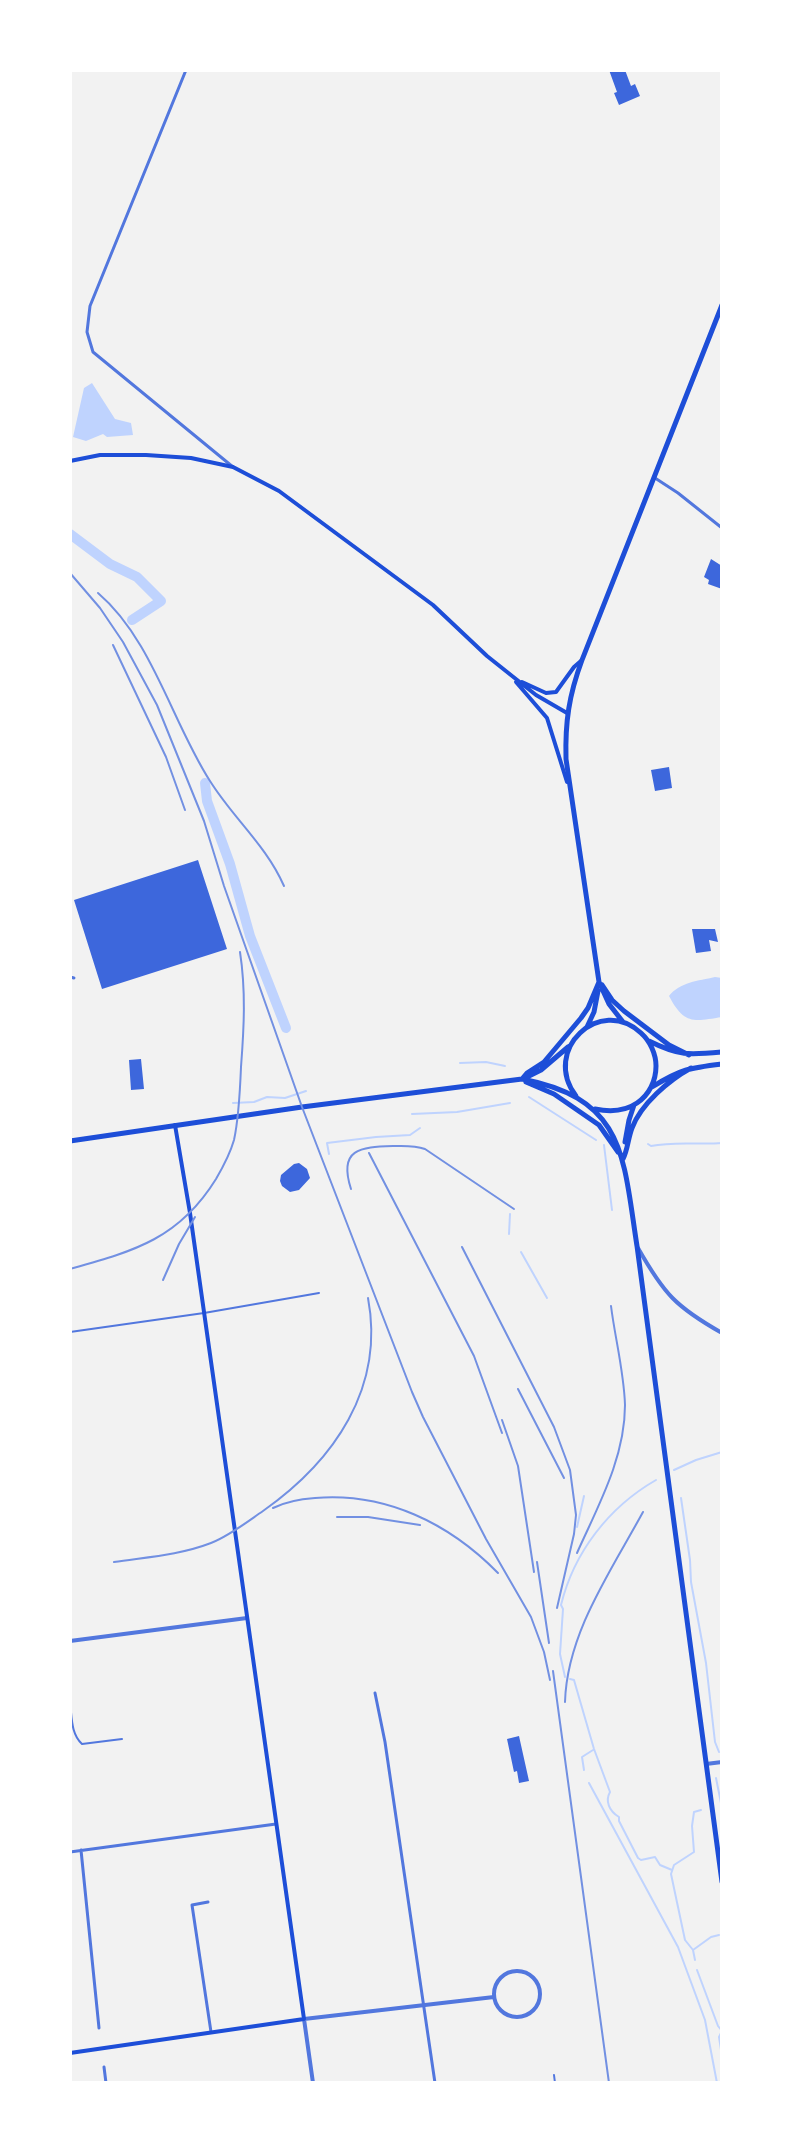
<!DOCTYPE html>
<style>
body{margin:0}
#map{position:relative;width:792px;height:2153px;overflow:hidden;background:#f2f2f2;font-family:Roboto,sans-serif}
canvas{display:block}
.frame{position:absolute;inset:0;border:72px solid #fff;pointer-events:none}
</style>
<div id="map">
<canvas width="792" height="2153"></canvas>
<div class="frame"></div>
</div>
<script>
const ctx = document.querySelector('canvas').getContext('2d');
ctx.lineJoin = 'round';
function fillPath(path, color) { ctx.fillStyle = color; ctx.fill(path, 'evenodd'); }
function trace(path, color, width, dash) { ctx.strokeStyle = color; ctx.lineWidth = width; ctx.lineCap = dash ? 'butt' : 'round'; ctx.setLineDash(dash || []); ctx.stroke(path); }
fillPath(new Path2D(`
 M92,383L115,419L131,423L133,435L107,437L103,434L86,441L73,437L84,388Z
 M715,977L722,978V1017C692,1022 684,1024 669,996C680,982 698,981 715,977Z`), '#bfd3fe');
trace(new Path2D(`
 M460,1063L486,1062L505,1066
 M529,1097L596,1140
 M233,1103L254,1102L267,1097L285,1098L306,1091
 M412,1114L457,1112L510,1103
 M648,1144L651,1146C675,1141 698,1145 722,1143
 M604,1145L612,1210
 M329,1154L327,1143L376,1137L410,1135L420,1128
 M509,1234L510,1214
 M521,1252L547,1298
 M674,1470L696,1460L722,1452
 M681,1498L690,1560L691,1582L706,1663L715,1742L719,1752
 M577,1527L584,1496
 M565,1677L560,1654L563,1609L561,1605C574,1552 609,1507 656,1480
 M570,1679L574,1680L576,1687L594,1749L610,1792C605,1801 609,1811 619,1817V1821L638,1858L641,1860L655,1857L660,1865L672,1870
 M584,1770L582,1757L593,1750
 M716,1778L722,1808
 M589,1783L678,1947L705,2020L717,2083
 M693,1950L685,1940L671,1874L674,1865L694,1852L692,1826L694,1812L701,1810
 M695,1960L693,1950L711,1937L719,1935
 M697,1970L718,2026L722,2031L719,2037L722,2056`), '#bfd3fe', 2);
trace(new Path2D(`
 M70,534L110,564L137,577L161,601L132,620
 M205,783L207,801L230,864L250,936L286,1028`), '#bfd3fe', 10);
fillPath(new Path2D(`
 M609,70H625L631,86L635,84L640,96L619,105L614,93L617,92Z
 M711,559L722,566V589L708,584L709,580L704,577Z
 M669,767L672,788L655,791L651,770Z
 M198,860L227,949L102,989L74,900Z
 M692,929H715L718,942L709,940L711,951L696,953Z
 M141,1059L144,1089L131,1090L129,1060Z
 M299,1163L307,1169L310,1178L299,1190L290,1192L282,1186L280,1181L281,1175L294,1164Z
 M519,1736L529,1781L519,1783L517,1771L514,1772L507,1739Z`), '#3d67dc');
trace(new Path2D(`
 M70,1332L204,1313L319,1293
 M70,1703C72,1718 71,1734 82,1744L122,1739
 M554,2075L555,2083`), '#5277de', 2);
trace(new Path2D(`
 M186,70L90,306L87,332L93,352L233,467
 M655,478L678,493L722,528
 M70,977L74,978
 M375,1693L385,1742L435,2083
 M81,1850L99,2028
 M70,1852L276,1824
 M208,1902L192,1905L211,2032
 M104,2067L106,2083`), '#5277de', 3);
trace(new Path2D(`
 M638,1248C664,1294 676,1307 722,1333
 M70,1641L247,1618
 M706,1764L722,1762
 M494 1994a23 23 0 1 1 46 0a23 23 0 1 1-46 0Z
 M313,2083L304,2019L494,1997`), '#5277de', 4);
trace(new Path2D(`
 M70,461L100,455H146L191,458L233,467L279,491L433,605L487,656L536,695L567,713
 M516,682L547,718L567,782
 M522,682L546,693L556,692L574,667L582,660
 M70,2053L304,2019L190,1213L175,1125`), '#1d4ed8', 4);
trace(new Path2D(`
 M602,985L612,1000L624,1011L669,1045L689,1055
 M623,1022L609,1004L599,982L566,759C565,722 569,695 582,660L722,305
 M587,1027L594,1012L598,991
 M649,1041C679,1056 689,1055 722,1052
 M525,1078L541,1070L568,1047
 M522,1079L527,1073L544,1062L581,1018L588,1008L599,982
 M526,1082L554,1094L599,1125L618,1152
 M652,1087C681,1069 689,1068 722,1064
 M576,1096C541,1050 600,995 641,1033C650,1041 656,1054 656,1066C656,1081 649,1095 637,1103C624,1112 610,1112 595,1109
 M70,1141L302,1107L522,1079C626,1099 623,1157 637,1246L722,1882
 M625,1142L629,1120L634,1105
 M623,1159C628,1149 628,1138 632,1128C641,1104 669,1080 691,1068`), '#1d4ed8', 5);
trace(new Path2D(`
 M70,573L100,608L123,642L157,705L204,821L224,886L302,1107L412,1392L423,1417L486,1539L531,1617L544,1652L550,1680
 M98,593C152,639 172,722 210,781C233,818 266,845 284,886
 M113,645L166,757L185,810
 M369,1153L474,1356L502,1433
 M351,1189C338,1149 360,1147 393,1146C404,1146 414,1145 425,1149L514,1209
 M462,1247L554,1427L570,1470L576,1515L574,1534L557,1608
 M70,1269C134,1251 179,1239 216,1179C223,1167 230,1154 234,1140C239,1117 240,1091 241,1067C244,1028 246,991 240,952
 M163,1280L179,1244L195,1217
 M518,1389L564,1478
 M502,1420L518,1466L534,1572
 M273,1508C285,1502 301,1499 315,1498C385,1492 449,1523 498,1573
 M337,1517H368L420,1525
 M577,1553C598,1506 625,1458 625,1405C624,1372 615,1338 611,1306
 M114,1562C147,1557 180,1555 211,1543C229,1536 247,1522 263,1511C334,1461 385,1388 368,1298
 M537,1562L549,1643
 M553,1671L609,2083
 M565,1702C567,1633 611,1571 643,1512`), '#7290e2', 2);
</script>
